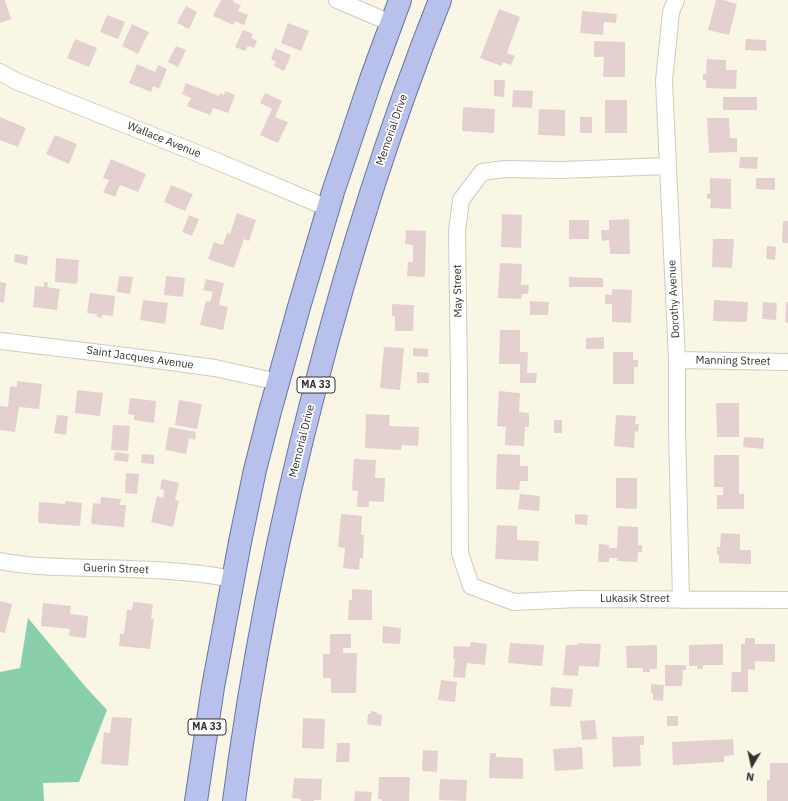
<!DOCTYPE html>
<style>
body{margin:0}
#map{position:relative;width:788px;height:801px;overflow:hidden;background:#faf6e6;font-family:"IBM Plex Sans",sans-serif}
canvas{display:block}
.north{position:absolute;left:732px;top:745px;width:40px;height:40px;-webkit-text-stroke:3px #fff;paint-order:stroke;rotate:189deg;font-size:11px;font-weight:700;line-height:16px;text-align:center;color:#32312b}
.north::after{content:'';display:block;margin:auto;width:14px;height:18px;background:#32312b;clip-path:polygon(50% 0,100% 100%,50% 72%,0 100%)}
</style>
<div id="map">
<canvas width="788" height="801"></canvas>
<div class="north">N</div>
</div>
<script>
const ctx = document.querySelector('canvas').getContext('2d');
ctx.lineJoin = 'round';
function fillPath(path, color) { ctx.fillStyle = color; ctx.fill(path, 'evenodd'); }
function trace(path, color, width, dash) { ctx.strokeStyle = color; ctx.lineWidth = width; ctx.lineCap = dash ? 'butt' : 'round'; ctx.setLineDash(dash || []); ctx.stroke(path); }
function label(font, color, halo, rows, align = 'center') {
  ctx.font = font + ' "IBM Plex Sans",sans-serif'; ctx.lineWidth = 3.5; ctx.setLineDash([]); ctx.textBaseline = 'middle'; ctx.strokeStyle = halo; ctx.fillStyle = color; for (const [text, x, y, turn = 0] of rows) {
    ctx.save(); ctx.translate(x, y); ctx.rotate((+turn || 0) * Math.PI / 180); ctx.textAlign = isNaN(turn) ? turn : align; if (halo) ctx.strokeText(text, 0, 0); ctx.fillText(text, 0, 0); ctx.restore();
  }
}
fillPath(new Path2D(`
 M28,618L84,685L107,710L79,782L43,783L44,801H0V672L20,668Z`), '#89cfac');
fillPath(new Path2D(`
 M0,0H5L11,19L0,23Z
 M221,0H234L233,2L241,5L238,11L248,15L244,25L235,21L233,25L213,16Z
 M716,0H723L737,4L729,35L708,30Z
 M186,6L197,12L189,29L177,23Z
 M499,9L520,17L507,53L515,56L511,65L503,62L501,66L480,58Z
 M582,11L617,14L616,23L604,22L603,35L580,33Z
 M107,15L125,22L118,39L100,32Z
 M288,23L309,31L301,51L281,43Z
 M132,24L149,32L138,54L122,46Z
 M243,30L253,34L251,38L257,41L254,48L248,46L245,51L235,47Z
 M75,39L97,48L89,67L67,58Z
 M746,39L766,40V51L745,50Z
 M594,41L625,42V77H603L604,57H594Z
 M176,46L186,50L178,67L168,62Z
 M275,48L291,55L284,71L274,66L276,62L271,59Z
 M707,59L726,60V70H737L736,89L706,88V80H703V74H706Z
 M137,64L155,72L158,65L167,69L159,89L153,86L151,92L129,83Z
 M494,80H505L504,97L494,96Z
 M186,83L219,96L220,93L224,95L225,91L235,95L228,113L213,108L210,115L187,106L191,98L182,94Z
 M513,90L533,91L532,108L512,107Z
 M265,93L282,101L275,117L288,122L278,143L260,135L272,109L260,103Z
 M723,97H757V110H723Z
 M605,100H627V133H605Z
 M463,107L495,109L494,133L462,131Z
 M539,109L565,110V136L538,135Z
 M0,117L26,128L18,147L0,140Z
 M580,117H592V133H580Z
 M707,118H729L730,138H737V152L709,153Z
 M55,135L77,144L69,164L46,154Z
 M740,157H758L757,169L739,168Z
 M111,159L146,174L138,192L120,185L115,197L103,192L109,180L103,178Z
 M710,178L731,179V209L710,208L711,199H707V194L710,193Z
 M756,178H775V190L756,189Z
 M171,185L193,194L185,211L164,202Z
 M237,213L256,220L249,241L244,239L234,268L208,259L214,242L223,245L227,233L230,234Z
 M502,214L522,215L521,248L501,247Z
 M189,215L199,219L192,236L182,232Z
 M629,219L630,254H610L609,240L602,241L601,230H609V220Z
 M569,220H589V239H569Z
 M783,221H788V243H782Z
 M406,230L426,231L425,277L407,276L408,262H413V245L405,244Z
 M713,239H734L732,268L712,267Z
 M767,246L776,247L775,260L766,259Z
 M15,254L28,256L27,265L14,262Z
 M56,258L79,260L77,284L55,282Z
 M500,263L522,264L521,285H529L528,294H522L521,299L498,298Z
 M119,276L133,277L130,294L117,292Z
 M166,276L185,278L183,297L164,295Z
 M569,277L603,278V287H569Z
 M206,279L224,283L219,305L228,307L223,330L200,325L206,301L210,302L213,292L203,290Z
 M0,282L6,283L4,303L0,302Z
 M44,282L48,283L47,287L60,289L57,310L33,307L35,286L44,287Z
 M612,289L632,290L631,323L612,322V304H605V294L612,295Z
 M90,293L115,296L113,316L102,315V318L97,317V314L87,313Z
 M143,300L168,303L165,324L140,320Z
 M714,300L748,302L747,322L713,321Z
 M530,301L549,302L548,315H530Z
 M763,302L777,303L776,320L762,319Z
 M786,302H788V323L785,322Z
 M392,304L414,305L413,331H395V316H392Z
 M500,330H520V352H528L527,373H537L536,383H520V364H499Z
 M604,337V349H586V338Z
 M384,347L404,348L400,390L380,388Z
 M413,348L428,349V357L413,356Z
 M613,352H633V360H638V367H634V384H613Z
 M417,372L429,373V383H417Z
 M17,381L42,384L39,409L19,407L15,432L0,430V406L8,407L10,386L17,387Z
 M77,390L103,393L100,416L75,413Z
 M499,391L520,393L519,412L529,413V427H525L524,446L505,445L506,427L497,426Z
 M130,398L156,401L154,423L134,420V415L128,414Z
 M179,400L202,404L197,429L175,425Z
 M716,403H739V437H717Z
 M366,414L390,415L389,426L419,427L418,446L402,445L401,450L365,448Z
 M57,415L68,416L66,435L54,433Z
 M616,415L636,416L635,424H639L638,432L635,431L634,448L614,446Z
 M554,420H562V433H554Z
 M113,425L130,426L128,451L111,450Z
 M169,427L196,432L195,440L189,438L186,454L165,450Z
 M744,437L764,438L763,449L743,447Z
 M115,452L129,454L128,462L114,460Z
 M142,454L154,455V464L141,463Z
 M497,454L520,455V466H528V481H520L519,490L496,489Z
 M714,455H739V494H744V509H717V495H723V487H714Z
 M354,459L376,460L375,478H385L384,502L369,501V507H357L358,491L352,490Z
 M126,473L139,474L137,494L125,493Z
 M616,478H637V509L616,508Z
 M162,479L179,483L175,500L179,501L173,527L151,522L157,496L163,498L164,490L160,489Z
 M520,494L540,496L539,511L518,509Z
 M101,497L121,499L120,505H126L124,527L91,524L93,503L100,504Z
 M66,501L82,503L80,526L38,523L39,502L65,504Z
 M341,514L362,516L361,535H364L363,558H360L359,570L343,568L345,548L338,547Z
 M575,514L588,515L587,525L575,524Z
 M497,525L517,526V540L539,541L538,561L495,559Z
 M618,526L638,527V545H642V552H638L637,562L617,561L618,558H609V562H598L599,544L609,545V548H617Z
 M721,533L740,534V550H751V564L719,563V554H717V547H720Z
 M352,589L372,590V620H348L349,600H352Z
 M0,601L12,604L5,633L0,632Z
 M133,602L153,604L151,619H154L150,649L119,646L120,634H124L127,610H132Z
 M43,603L71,606L70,614L88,616L86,638L69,636L70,629L41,626Z
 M383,626L401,628L400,644L382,643Z
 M330,634H351V648H343V653H357L356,693H331V678H323V654H330Z
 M745,638H755V644H775V662L755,661V670L748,669V692H731L732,672H741V644H745Z
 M471,642L487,644L485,665L467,663L465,678L453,677L455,659H453L454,646L470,647Z
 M510,643L544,645L542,666L508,663Z
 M578,643L601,644L599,667L579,666L578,676L563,675L566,645H577Z
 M723,644V665H703V669H697V666H689V645Z
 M657,645V669H650V672H643V668H627L626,646Z
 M665,665H686V670H683L682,686H665Z
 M441,680L457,682L455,702L438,700Z
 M651,684L664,685L663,701L653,700V694L651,693Z
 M551,687L573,689L571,707L550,706Z
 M371,711L377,712V714L382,715L381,726L367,724L368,714H371Z
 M667,716H678V726H667Z
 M112,717L132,718L128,766L101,764L104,732L110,733Z
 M303,718L325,719L324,749L302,748Z
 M595,720L597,739L582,740L580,721Z
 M644,736V745H640L641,766L613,767L612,737Z
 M733,739L734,755L724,756V762L673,765L672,742Z
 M337,743H350L349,762H336Z
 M582,747L583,769L555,771L553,749Z
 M423,750L438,751L437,772L422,771Z
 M490,753H496V757L523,758V779L489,778Z
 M770,763H788V801H767V780H770Z
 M379,777H410L409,801H382V799H378Z
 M294,778L322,779L321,800H314V801H301V799L292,798Z
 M440,779L467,780L466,801L439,800Z
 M355,791L372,792L371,801H354Z`), '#e4d1cf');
const minor = new Path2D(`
 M337,0L391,23
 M676,0L671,12L664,81L677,360V429L681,600
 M0,72L16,81L214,160L328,208
 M668,166L561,170L505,169L482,172L461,200L457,231L459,377L460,553L471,586L514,602L578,599L788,600
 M0,341L134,357L215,368L278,382
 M677,360L788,362
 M0,561C30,567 61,567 92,568C138,569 187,570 233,579`);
const primary = new Path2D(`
 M196,801L213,687L240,542L255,470L269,415L299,307L333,192L371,79L400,0
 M234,801C252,663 279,527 314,392C348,259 389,128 440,0`);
trace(minor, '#cfccbc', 18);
trace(primary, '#6b739f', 24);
trace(minor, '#fff', 16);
trace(primary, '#b8c1eb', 22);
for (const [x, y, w] of [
 [316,385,38],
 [207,727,38]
]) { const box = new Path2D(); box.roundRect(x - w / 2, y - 8, w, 16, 3); ctx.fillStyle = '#fff'; ctx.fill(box); trace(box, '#32312b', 1); }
label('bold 10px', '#32312b', null, [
 ["MA 33",316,385],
 ["MA 33",207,727]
]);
label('11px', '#32312b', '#fff', [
 ["Memorial Drive",392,130,-71],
 ["Wallace Avenue",164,140,22],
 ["May Street",458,291,-91],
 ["Dorothy Avenue",674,299,-93],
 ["Saint Jacques Avenue",140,358,8],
 ["Manning Street",733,361,1],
 ["Memorial Drive",302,441,-76],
 ["Guerin Street",116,569,2],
 ["Lukasik Street",635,599]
]);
</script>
